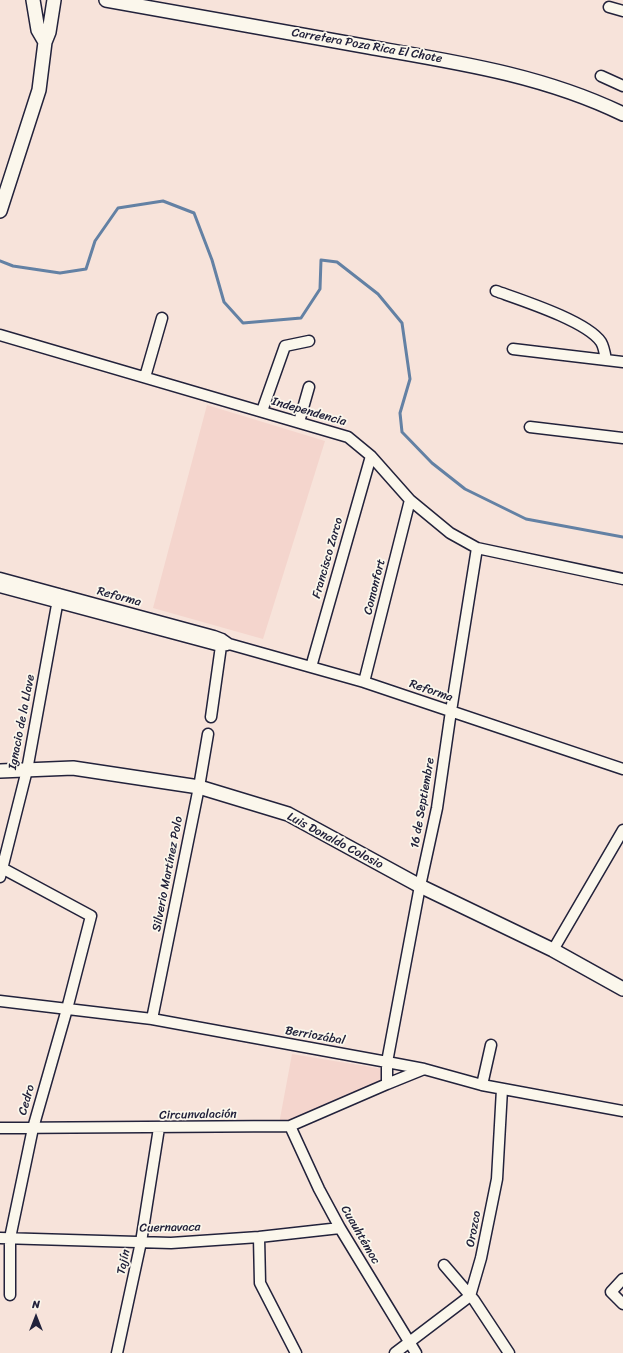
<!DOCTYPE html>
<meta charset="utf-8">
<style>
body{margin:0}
#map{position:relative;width:623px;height:1353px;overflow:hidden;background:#f7e3da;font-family:Sriracha,sans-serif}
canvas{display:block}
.north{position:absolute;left:16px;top:1297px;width:40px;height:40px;-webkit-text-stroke:3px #fbf7ec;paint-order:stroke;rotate:0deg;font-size:11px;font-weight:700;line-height:16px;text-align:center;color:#22223b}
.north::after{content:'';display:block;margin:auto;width:14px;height:18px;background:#22223b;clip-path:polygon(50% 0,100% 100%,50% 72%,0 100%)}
</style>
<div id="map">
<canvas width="623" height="1353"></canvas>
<div class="north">N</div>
</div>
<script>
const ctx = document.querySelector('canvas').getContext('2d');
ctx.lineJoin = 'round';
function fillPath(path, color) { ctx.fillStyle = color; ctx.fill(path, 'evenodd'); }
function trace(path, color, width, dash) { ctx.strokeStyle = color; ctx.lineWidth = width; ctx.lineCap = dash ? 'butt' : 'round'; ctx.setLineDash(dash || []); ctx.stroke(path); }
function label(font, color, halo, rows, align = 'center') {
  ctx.font = font + ' Sriracha,sans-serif'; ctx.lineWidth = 3.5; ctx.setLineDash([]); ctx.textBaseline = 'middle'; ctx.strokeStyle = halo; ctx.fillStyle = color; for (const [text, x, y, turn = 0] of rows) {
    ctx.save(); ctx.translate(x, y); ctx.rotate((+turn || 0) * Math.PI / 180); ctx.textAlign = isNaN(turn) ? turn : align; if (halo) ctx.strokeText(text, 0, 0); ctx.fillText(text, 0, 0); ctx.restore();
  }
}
fillPath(new Path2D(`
 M207,405L325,441L263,639L153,608Z
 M292,1054L383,1069L381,1085L290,1124H279Z`), '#f4d5cd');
trace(new Path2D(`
 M0,261L13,266L60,273L86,269L95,241L118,208L163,201L194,213L212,260L224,302L243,323L301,318L320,289L321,260L337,262L378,294L402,323L410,379L400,413L402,432L432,463L465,489L526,519L623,537`), '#6381a4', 3);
const minor = new Path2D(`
 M609,7L623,11
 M601,76L623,86
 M496,291C521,300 587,321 601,342C604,347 605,354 606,360
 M0,335L348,437L371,456L410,500L450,533L477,548L623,579
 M513,349L623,362
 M145,377L162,318
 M262,411L285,346L309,341
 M299,422L309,387
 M530,427L623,438
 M0,578L214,636L222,639L229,644L364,682L623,769
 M0,587L220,646L227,645
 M311,667L371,456
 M364,682L410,500
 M211,717L222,639
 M0,867L91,916L67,1009L33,1128L10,1238V1295
 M0,877L27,770L59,594
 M553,950L623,830
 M0,1001L152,1019L387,1062L424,1069L482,1085L623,1111
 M152,1019L199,787L208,734
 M387,1084V1062L420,886L437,808L451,711L477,548
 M482,1085L491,1045
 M290,1126L319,1189L340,1228L416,1353
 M0,1128L290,1126L387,1084L424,1069
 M259,1237L260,1283L296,1353
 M0,1238L171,1243L259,1237L340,1228
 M444,1265L474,1300L509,1353
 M623,1279L611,1292L623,1304
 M117,1353L141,1242L159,1128
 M395,1353L470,1296L481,1258L497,1179L502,1089`);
const major = new Path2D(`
 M33,0L38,30L45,42
 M106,0C194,16 281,31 369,47C455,62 543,75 623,114
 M0,211L39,90L45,42L49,32L54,0
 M0,771L73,768L199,787L288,814L420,886L553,950L623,989`);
trace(minor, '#22223b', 13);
trace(major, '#22223b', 16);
trace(minor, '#fbf7ec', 10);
trace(major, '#fbf7ec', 13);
label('12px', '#22223b', '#fbf7ec', [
 ["Carretera Poza Rica El Chote",367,46,10],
 ["Independencia",309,412,16],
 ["Francisco Zarco",328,558,-74],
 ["Comonfort",375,587,-76],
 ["Reforma",119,597,15],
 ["Reforma",431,691,19],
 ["Ignacio de la Llave",22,722,-79],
 ["16 de Septiembre",423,803,-80],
 ["Luis Donaldo Colosio",335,841,28],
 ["Silverio Martínez Polo",168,874,-79],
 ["Berriozábal",315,1036,10],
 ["Cedro",27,1100,-74],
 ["Circunvalación",198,1115,-1],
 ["Cuernavaca",170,1228,-1],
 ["Orozco",474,1229,-79],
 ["Cuauhtémoc",360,1235,60],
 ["Tajín",124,1262,-78]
]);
</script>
